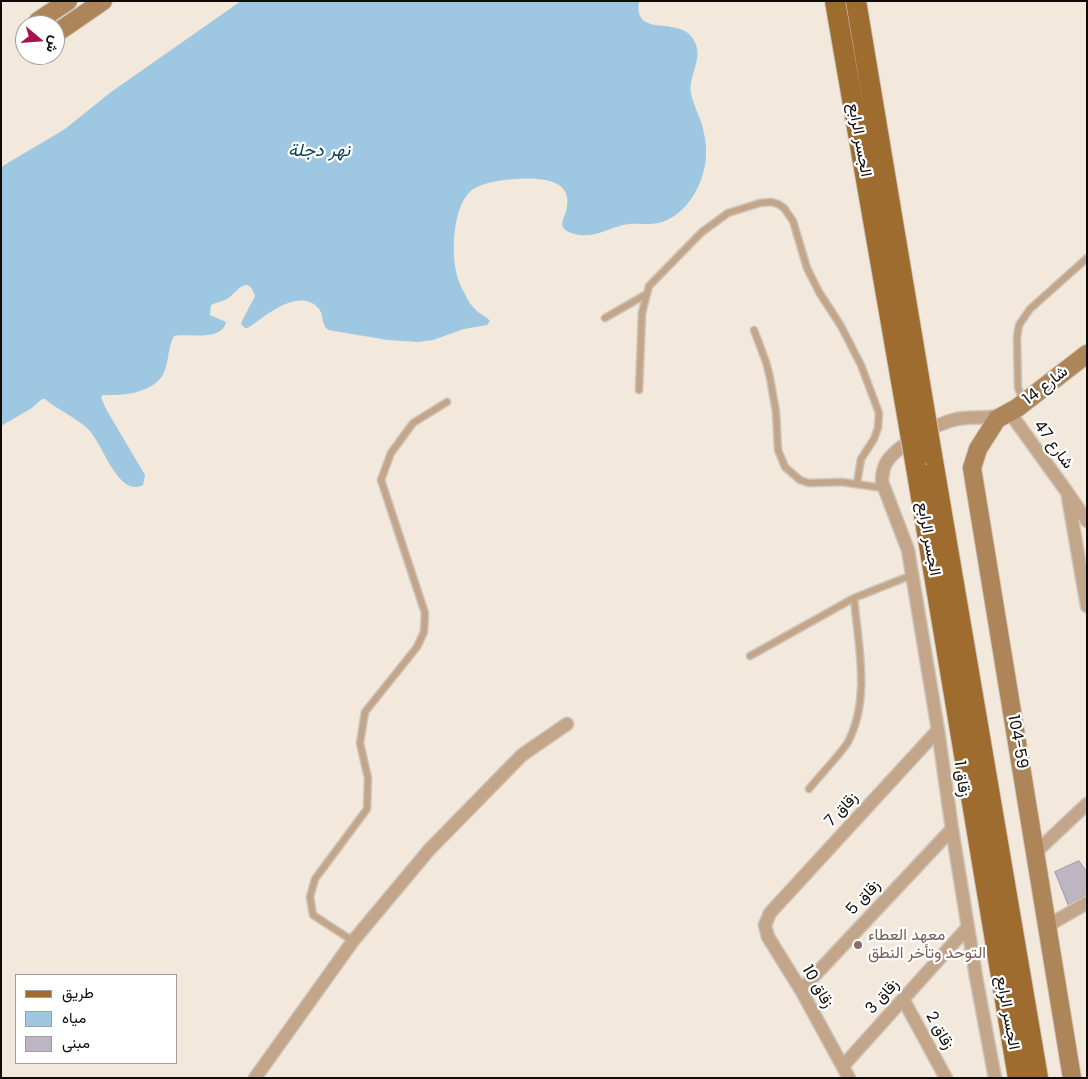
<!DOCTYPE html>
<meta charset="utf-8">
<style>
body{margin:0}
#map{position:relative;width:1088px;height:1079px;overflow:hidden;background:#f2e8dc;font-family:Poppins,Vazirmatn,sans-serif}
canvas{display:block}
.frame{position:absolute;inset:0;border:2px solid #0f0c08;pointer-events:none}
.legend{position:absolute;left:15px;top:974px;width:162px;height:90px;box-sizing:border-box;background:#fff;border:1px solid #9f9e9c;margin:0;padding:6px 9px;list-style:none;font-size:15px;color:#0f0c08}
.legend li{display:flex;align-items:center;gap:10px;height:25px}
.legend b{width:25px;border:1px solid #9f9e9c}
.north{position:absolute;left:15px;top:15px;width:50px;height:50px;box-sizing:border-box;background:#fff;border:1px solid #9f9e9c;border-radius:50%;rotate:108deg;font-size:14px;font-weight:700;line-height:20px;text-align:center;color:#0f0c08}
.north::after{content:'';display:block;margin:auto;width:18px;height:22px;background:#a7134c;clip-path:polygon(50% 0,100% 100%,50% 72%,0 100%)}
</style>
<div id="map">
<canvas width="1088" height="1079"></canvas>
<div class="frame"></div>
<ul class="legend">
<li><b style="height:6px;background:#9f6c30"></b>طريق</li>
<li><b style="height:14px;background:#9ec8e1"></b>مياه</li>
<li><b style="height:14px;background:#bdb5c2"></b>مبنى</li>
</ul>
<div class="north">ش</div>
</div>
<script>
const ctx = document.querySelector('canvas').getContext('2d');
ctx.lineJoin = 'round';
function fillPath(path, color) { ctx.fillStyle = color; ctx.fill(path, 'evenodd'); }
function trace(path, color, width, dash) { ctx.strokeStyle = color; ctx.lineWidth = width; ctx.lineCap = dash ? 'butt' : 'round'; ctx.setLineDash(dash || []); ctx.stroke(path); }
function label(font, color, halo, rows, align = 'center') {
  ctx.font = font + ' Poppins,Vazirmatn,sans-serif'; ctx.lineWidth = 4.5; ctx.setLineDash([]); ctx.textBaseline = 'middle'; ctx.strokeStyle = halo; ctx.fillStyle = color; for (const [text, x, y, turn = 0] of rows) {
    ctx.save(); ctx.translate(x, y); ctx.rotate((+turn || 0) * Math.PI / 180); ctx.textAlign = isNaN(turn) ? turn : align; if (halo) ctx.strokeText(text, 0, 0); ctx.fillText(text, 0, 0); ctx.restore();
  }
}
fillPath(new Path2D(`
 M241,1H639C633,38 676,17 691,36C707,56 688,73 691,93C693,103 698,113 701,122C709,147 708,168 696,191C686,209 670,224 649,224C640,224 632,223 623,225C608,229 595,237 579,235C574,234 565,232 563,227C561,223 564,216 566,212C572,189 559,181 538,179C522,177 485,180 472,190C454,204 452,245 455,265C456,275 460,286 465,294C468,301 472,307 478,312C482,315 487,317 490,321L487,325L464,329L433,340L418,342L388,340L328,330C321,324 324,315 319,309C300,286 265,316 248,328H245L241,324L242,321L255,296C247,272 236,294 227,299C222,302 216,302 211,305L210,315L226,322C222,342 187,333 174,336C168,347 169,359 165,370C157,393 123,396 103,395L101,397L106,409L145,475L143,485C117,498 103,442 87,428C75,417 58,410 45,399H42L32,408L1,426V167L65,129L111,92Z`), '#9ec8e1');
const building = new Path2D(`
 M1079,861L1087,872V893L1069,907L1055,872Z`);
fillPath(building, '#bdb5c2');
trace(building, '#9e97a3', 1);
const lane = new Path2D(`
 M605,318L645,295
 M754,330L766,362L770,378L776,412L778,450L785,467L800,480L809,483L842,482L883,488
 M639,390L642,313L649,286L702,232L728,213L760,203L771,202L778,204L784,208L793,221L807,268L819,292L841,326L861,365L879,413L878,428L874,439L861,459L857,483
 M1024,402L1018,388L1017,337L1019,325L1030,309L1087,258
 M750,656L854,598
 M809,789C819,776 840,755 848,742C871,698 858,645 854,598L912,575
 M353,941L313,915L310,897L315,879L367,809L368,778L360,743L365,712L417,647L424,632L425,613L381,480L391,453L413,423L447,402`);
const street = new Path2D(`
 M1010,413L1067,492L1087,521
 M1068,497L1087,606
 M1036,852L1087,804
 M1047,926L1087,903
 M801,990L952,829
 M903,999L946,1078
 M843,1066L968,927
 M255,1078L353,941L429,850L522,755L567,724
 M849,1078L801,990L768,937L765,925L770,913L938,730
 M995,1078L976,977L952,829L938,730L908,550L882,482C882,475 883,469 886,463C897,445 937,423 957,419C972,416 988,419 1003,415`);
const secondary = new Path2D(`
 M36,25L38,21L68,1
 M55,34L103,1
 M1072,1078L972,468L978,449L997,419L1017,408L1087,354`);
const primary = new Path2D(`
 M932,455L1038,1078
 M916,467L1018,1078`);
trace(lane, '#cec5ba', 9);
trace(street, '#cec5ba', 15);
trace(secondary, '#cec5ba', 20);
trace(primary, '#cec5ba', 22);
trace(lane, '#c3a689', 6);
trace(street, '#c3a689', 12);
trace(secondary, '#ae8558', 18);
trace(primary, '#9f6c30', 20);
const primaryBridge = new Path2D(`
 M835,1L916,467
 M856,1L932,455`);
trace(primaryBridge, '#cec5ba', 22, []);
trace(primaryBridge, '#9f6c30', 20);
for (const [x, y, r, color] of [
 [858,945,5,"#8d6e63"]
]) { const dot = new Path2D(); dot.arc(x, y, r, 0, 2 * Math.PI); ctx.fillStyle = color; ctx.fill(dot); trace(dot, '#fff', 2); }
label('16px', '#0f0c08', '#fff', [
 ["الجسر الرابع",859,140,80],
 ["شارع 14",1046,386,-38],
 ["شارع 47",1053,445,54],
 ["الجسر الرابع",928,539,80],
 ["104-59",1017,742,80],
 ["زقاق 1",961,779,82],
 ["زقاق 7",842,810,-47],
 ["زقاق 5",864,898,-47],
 ["زقاق 10",817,987,60],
 ["زقاق 3",883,997,-48],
 ["الجسر الرابع",1007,1013,80],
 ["زقاق 2",939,1031,61]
]);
label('16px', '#785e54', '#fff', [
 ["معهد العطاء",868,936],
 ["التوحد وتأخر النطق",868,954]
], 'left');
label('italic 18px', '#063f59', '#fff', [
 ["نهر دجلة",319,151]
]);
</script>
